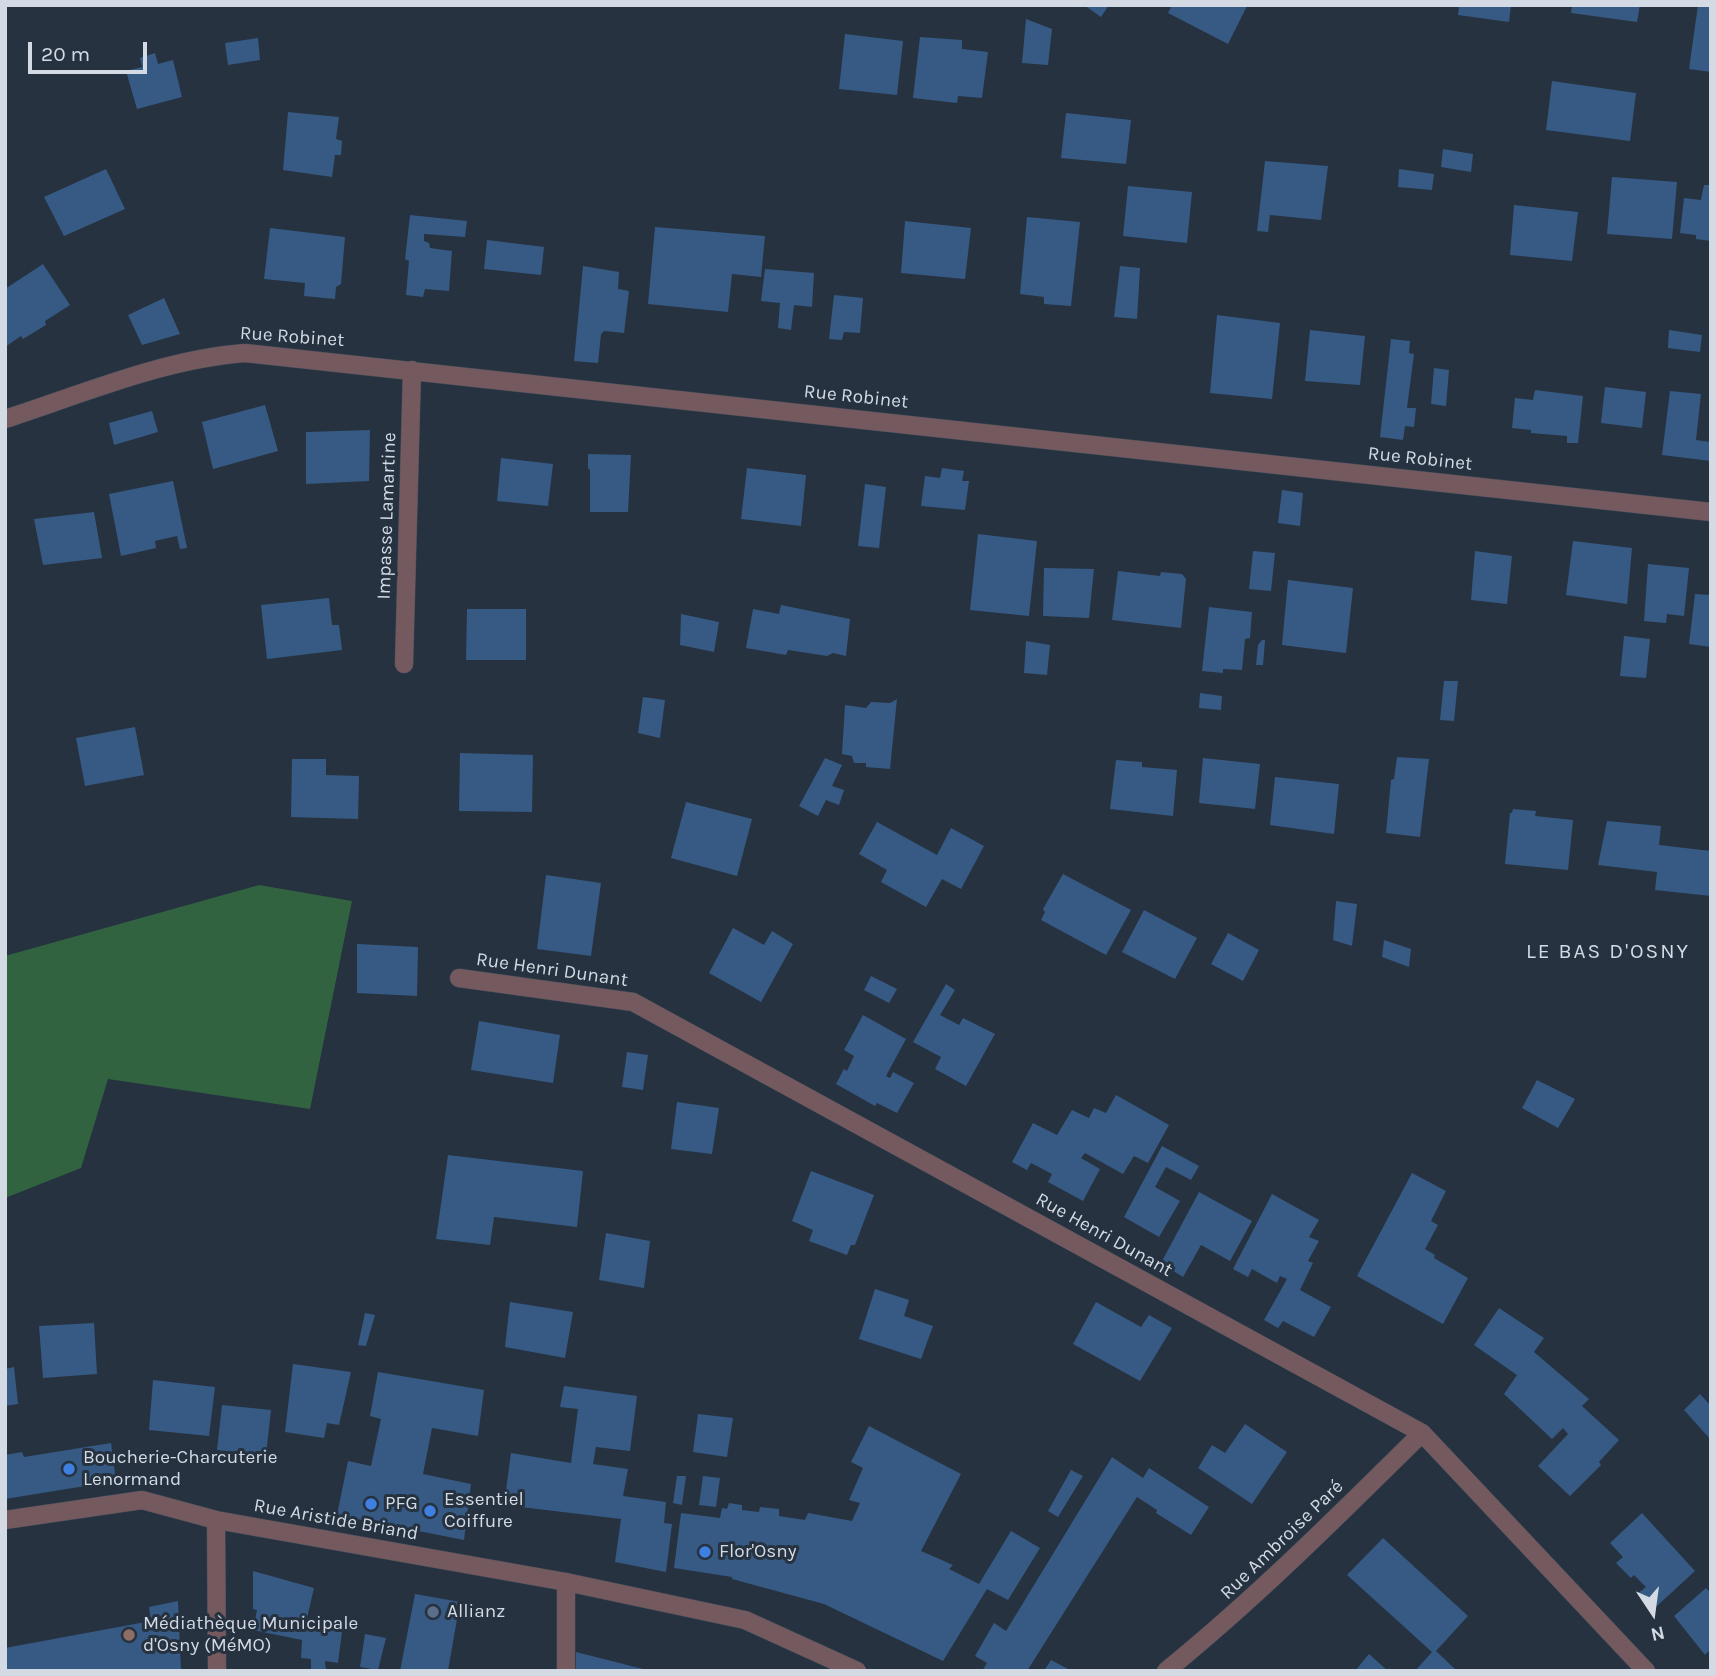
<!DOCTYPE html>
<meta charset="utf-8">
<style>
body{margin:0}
#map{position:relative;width:1716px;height:1676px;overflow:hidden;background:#263240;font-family:Karla,sans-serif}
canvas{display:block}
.frame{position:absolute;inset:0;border:7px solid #d3dae4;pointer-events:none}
.north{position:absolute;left:1618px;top:1578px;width:70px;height:70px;-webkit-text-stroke:5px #263240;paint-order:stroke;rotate:167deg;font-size:19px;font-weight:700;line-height:28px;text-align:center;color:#d3dae4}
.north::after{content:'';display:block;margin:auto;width:24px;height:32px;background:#d3dae4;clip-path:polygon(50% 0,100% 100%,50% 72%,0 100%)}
.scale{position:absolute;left:28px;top:42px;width:119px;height:32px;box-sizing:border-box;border:4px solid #d3dae4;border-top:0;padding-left:9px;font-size:21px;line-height:24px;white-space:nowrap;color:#d3dae4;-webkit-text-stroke:5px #263240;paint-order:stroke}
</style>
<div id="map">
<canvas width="1716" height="1676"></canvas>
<div class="frame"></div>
<div class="north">N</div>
<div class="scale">20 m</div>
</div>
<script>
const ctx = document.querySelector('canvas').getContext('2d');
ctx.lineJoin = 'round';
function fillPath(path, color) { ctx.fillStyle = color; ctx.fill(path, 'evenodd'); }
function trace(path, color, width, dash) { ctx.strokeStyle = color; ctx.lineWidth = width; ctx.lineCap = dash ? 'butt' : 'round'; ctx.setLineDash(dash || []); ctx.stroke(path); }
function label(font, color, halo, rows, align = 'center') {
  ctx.font = font + ' Karla,sans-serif'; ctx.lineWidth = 6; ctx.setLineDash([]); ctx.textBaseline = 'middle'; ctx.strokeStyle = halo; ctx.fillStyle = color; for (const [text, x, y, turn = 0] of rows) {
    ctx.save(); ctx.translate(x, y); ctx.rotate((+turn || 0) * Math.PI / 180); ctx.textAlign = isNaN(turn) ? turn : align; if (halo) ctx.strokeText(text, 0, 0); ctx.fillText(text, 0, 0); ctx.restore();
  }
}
fillPath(new Path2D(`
 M259,885L352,901L310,1109L108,1079L81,1168L5,1198V956Z`), '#316340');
fillPath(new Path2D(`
 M1084,5H1109L1101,17Z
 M1172,5H1246L1247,6L1228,44L1168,13Z
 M1459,5H1511L1509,22L1458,15Z
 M1572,5H1640L1637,22L1571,13Z
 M1698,5L1711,6V72L1689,69Z
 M1026,19L1052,29L1048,65L1022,63Z
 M845,34L903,41L897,95L839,89Z
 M920,37L962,40V49L988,52L982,98L958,96L957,103L913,98Z
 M258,38L260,60L228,65L225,43Z
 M155,53L158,64L173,60L182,97L137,109L126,71L142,67L140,58Z
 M1552,81L1636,93L1630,141L1546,130Z
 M288,112L339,117L336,139L342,141L341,155H335L332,177L283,170Z
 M1066,113L1131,120L1126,164L1061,158Z
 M1443,149L1473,154L1471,172L1441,167Z
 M1265,161L1328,166L1321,220L1270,215L1268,232L1257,231Z
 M106,169L125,209L64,236L44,197Z
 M1399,169L1434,174L1432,190L1398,187Z
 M1612,177L1677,182L1672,239L1607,234Z
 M1704,185H1711V241L1696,239V235L1680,233L1684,198L1701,200Z
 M1128,186L1192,192L1187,243L1123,236Z
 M1514,205L1578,212L1572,261L1510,255Z
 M410,215L467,221L465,237L424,234V241L429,243L430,248L452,251L449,291L425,289L423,297L406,295L409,261L405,259Z
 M1027,217L1080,222L1071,306L1044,304V297L1020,294Z
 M905,221L971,228L965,279L901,273Z
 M655,227L765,236L761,277L732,274L728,312L648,304Z
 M270,228L345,237L341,284L336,287L335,299L304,296L305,283L264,279Z
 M487,240L544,247L541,275L484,269Z
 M43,264L70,305L45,321L46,325L23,339L21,336L5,347V289Z
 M583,266L619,272L618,289L629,291L624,333L604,331L601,334L598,363L574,361Z
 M1120,266L1140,268L1137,319L1114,317Z
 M765,269L814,273L812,307L794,305L791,330L778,328L780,303L761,301Z
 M834,295L863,298L860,333L844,332L842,340L829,339Z
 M164,298L180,334L142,345L128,315Z
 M1217,315L1280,323L1272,399L1210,393Z
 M1310,330L1365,336L1360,385L1305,381Z
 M1669,330L1702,335L1700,352L1668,348Z
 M1391,339L1410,341L1409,353L1414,354L1407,408H1416L1414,427L1405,426L1403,440L1380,437Z
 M1434,368L1449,370L1446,406L1431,404Z
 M1605,387L1646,392L1642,428L1601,423Z
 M1535,390L1583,396L1578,443H1567V436L1531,433V430L1512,428L1515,398L1533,400Z
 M1670,391L1701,394L1696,440L1711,442V461L1662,455Z
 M265,405L278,451L213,469L202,422Z
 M152,411L158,432L114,445L109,423Z
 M370,430L369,481L306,484V432Z
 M588,454L631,455L628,512H590V470L588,468Z
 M501,458L553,464L548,506L497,501Z
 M747,468L806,475L801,526L741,519Z
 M942,468L964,471L962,481H969L965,510L921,506L925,476L940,478Z
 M173,481L187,548L180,549L177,536L155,541L156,548L121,556L109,494Z
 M865,484L886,487L879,548L858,546Z
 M1282,490L1303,493L1300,526L1278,523Z
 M94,512L102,558L43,565L34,519Z
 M978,534L1037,541L1029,616L970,610Z
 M1573,541L1632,548L1627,604L1566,595Z
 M1253,551L1275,553L1271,591L1249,589Z
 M1475,551L1512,556L1507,604L1471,600Z
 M1648,564L1689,568L1684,616L1667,614L1666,623L1644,621Z
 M1044,568L1094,569L1089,618L1043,616Z
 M1118,571L1160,576L1161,572L1182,574L1186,579L1181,628L1112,620Z
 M1288,580L1353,588L1346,653L1282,645Z
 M1695,594L1711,595V647L1689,644Z
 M329,598L332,625H339L342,650L267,659L261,605Z
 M781,605L850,619L846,656L833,653L827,656L788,650L786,655L746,648L753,609L779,614Z
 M1209,607L1252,612L1250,638L1245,639L1242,670L1223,669V673L1202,671Z
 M467,609H526V660H466Z
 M681,614L719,622L714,652L680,645Z
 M1624,636L1650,639L1646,678L1620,676Z
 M1262,640H1265L1263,665H1256L1258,645Z
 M1026,641L1050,645L1047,675L1024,673Z
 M1444,681H1458L1454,721L1440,720Z
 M1200,693L1222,696L1221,710L1199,708Z
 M643,697L665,700L660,738L638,733Z
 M897,699L890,769L866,767V763H854L852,756L842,754L845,705L866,708L871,702L890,703Z
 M135,727L144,775L85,786L76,738Z
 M460,753L533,755L532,812L459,811Z
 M1397,757L1429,759L1420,837L1386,833L1391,780L1394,779Z
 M825,758L842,765L832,786L844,790L839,805L826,800L818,816L799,806Z
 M1203,758L1260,764L1255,809L1199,803Z
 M292,759H326V775L359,776L358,819L291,817Z
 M1116,760L1142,762V767L1177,770L1173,816L1110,809Z
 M1275,777L1339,784L1334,834L1270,825Z
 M686,802L752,819L737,876L671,858Z
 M1513,809L1536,811L1535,816L1573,820L1568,870L1505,864L1510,813H1512Z
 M1607,821L1661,826L1659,845L1711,851V896L1655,890L1657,872L1598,865Z
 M877,822L937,855L951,828L984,846L961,889L942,879L926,907L881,882L887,870L859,854Z
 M1063,874L1131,910L1106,955L1041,920L1045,912L1043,909Z
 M546,875L601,883L591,956L537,949Z
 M1336,901L1357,904L1352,946L1333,940Z
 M1144,910L1197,938L1175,979L1122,952Z
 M733,928L764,945L772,931L793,944L761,1002L709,973Z
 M1228,933L1259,950L1243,981L1211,964Z
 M1384,940L1411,949L1409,967L1382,957Z
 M357,944L418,947L417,996L357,993Z
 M871,976L897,989L889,1003L864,990Z
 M946,984L955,990L940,1015L959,1025L963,1018L995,1034L966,1086L935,1069L941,1057L913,1042Z
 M863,1015L906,1039L886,1076L890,1078L893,1072L914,1083L897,1113L877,1103L875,1106L836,1084L844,1069L847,1071L854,1056L844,1050Z
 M479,1021L560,1035L553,1083L471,1070Z
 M627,1052L648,1055L643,1090L622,1087Z
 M1537,1080L1575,1099L1558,1128L1522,1108Z
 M1116,1095L1169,1125L1148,1163L1134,1156L1123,1174L1085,1153L1081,1158L1100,1169L1083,1201L1048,1182L1052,1174L1031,1163L1027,1170L1012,1162L1033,1123L1057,1135L1072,1110L1089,1118L1094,1108L1106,1113Z
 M677,1102L719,1108L712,1154L671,1149Z
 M1162,1146L1199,1166L1191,1180L1166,1167L1155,1187L1180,1201L1159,1237L1124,1217Z
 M448,1155L583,1171L577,1227L494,1217L490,1245L436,1239Z
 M811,1171L874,1195L855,1245H851L847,1255L809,1241L813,1230L792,1221Z
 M1412,1173L1446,1191L1431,1221L1438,1225L1425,1249L1435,1255L1434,1258L1468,1278L1443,1324L1357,1276Z
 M1199,1192L1252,1221L1230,1261L1201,1245L1183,1277L1161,1263Z
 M1272,1194L1319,1220L1309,1237L1319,1241L1308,1261L1313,1263L1300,1290L1331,1307L1314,1337L1283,1321L1278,1328L1264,1320L1287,1279L1280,1276L1277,1283L1252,1269L1248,1277L1233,1269Z
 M606,1233L650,1241L644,1288L599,1280Z
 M875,1289L909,1300L904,1316L933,1326L921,1359L859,1339Z
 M510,1302L573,1312L565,1358L505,1347Z
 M1096,1302L1141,1327L1149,1315L1172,1328L1140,1381L1073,1344Z
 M1499,1308L1544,1338L1534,1352L1589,1399L1582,1406L1619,1440L1599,1462L1601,1465L1570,1496L1538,1466L1568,1434L1563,1428L1552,1439L1504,1394L1517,1375L1474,1345Z
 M365,1313L375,1315L366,1346L358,1345Z
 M94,1323L97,1374L43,1378L39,1326Z
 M293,1364L351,1372L339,1425L327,1423L324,1438L285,1432Z
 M14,1367L18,1404L5,1406V1369Z
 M378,1372L484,1390L478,1436L432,1428L423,1474L471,1484L464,1540L337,1515L348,1461L371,1466L381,1419L370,1416Z
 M153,1380L215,1387L209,1436L149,1430Z
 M564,1386L637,1396L630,1451L596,1447L593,1464L628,1469L623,1496L666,1502L664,1523L672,1524L666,1572L615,1562L621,1519L504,1505L511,1453L571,1463L578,1409L560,1407Z
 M1700,1394L1711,1406V1440L1684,1410Z
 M222,1405L271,1410L266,1455L217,1450Z
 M698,1414L733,1418L727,1457L693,1452Z
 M1245,1424L1287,1452L1252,1504L1198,1468L1212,1445L1225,1453Z
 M869,1426L961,1474L921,1551L953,1565L949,1569L979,1584L1011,1531L1040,1548L1008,1600L987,1589L943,1661L824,1604L732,1579V1577L674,1568L681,1513L720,1518L722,1508L727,1509L729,1503L742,1505V1510L759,1512L760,1507L779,1509V1516L805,1520L808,1513L852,1521L860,1503L849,1500L863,1468L851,1462Z
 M111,1443L116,1481L5,1499V1455L22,1452L24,1457Z
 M1112,1457L1143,1478L1149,1468L1209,1507L1191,1535L1156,1513L1157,1510L1137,1497L1027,1671H982L987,1663L975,1656L994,1623L1006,1631Z
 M1071,1470L1083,1476L1058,1517L1048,1511Z
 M677,1476H686L682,1505L673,1503Z
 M703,1476L720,1478L716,1507L699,1505Z
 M1642,1513L1695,1571L1657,1606L1653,1603L1650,1607L1637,1594L1646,1587L1634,1575L1631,1578L1616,1563L1623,1557L1610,1543Z
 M1383,1538L1468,1616L1436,1651L1457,1671H1415L1432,1652L1347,1575Z
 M253,1571L314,1588L307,1618L343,1624L338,1663L325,1661L326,1671H311V1659L301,1658L302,1640L253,1630L257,1610L253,1609Z
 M1706,1588L1711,1593V1649L1705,1655L1674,1616Z
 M415,1594L460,1602L448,1671H400Z
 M178,1601L181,1671H5V1648L151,1621L149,1607Z
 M365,1634L386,1638L378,1670L360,1667Z
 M576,1652L647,1670V1671H576Z
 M1369,1654L1388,1671H1355Z
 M1051,1660L1072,1671H1044Z`), '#365a83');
const service = new Path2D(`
 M566,1671V1582`);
const minor = new Path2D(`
 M5,419C82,394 164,359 245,353L1711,512
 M404,664L412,370
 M459,978L633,1002L1422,1433L1646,1671
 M5,1520L142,1500L216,1520L566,1582L745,1620L857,1671
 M216,1520L217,1671
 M1166,1671C1257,1597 1339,1515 1422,1433`);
trace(service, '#424d5a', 19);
trace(minor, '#424d5a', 19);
trace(service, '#74595e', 18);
trace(minor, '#74595e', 18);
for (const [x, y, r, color] of [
 [69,1469,7,"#3f7fe0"],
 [371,1504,7,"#3f7fe0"],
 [430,1511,7,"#3f7fe0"],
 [705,1552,7,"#3f7fe0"],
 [433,1612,7,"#5c6f8a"],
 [129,1635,7,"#8d6e63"]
]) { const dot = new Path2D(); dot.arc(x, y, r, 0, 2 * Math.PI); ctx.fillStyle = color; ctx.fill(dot); trace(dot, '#263240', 2.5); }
label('19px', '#d3dae4', '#263240', [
 ["Rue Robinet",292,337,4],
 ["Rue Robinet",856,397,6],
 ["Rue Robinet",1420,459,6],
 ["Impasse Lamartine",387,516,-88],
 ["Rue Henri Dunant",552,970,8],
 ["Rue Henri Dunant",1104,1235,29],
 ["Rue Aristide Briand",336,1520,10],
 ["Rue Ambroise Paré",1282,1540,-44]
]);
label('19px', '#d3dae4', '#263240', [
 ["Boucherie-Charcuterie",83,1458],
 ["Lenormand",83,1480],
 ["Essentiel",444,1500],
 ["Coiffure",444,1522],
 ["PFG",385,1504],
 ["Flor'Osny",719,1552],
 ["Allianz",447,1612],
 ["Médiathèque Municipale",143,1624],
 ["d'Osny (MéMO)",143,1646]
], 'left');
ctx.letterSpacing = '2px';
label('21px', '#d3dae4', '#263240', [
 ["LE BAS D'OSNY",1608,952]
]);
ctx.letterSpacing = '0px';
</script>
